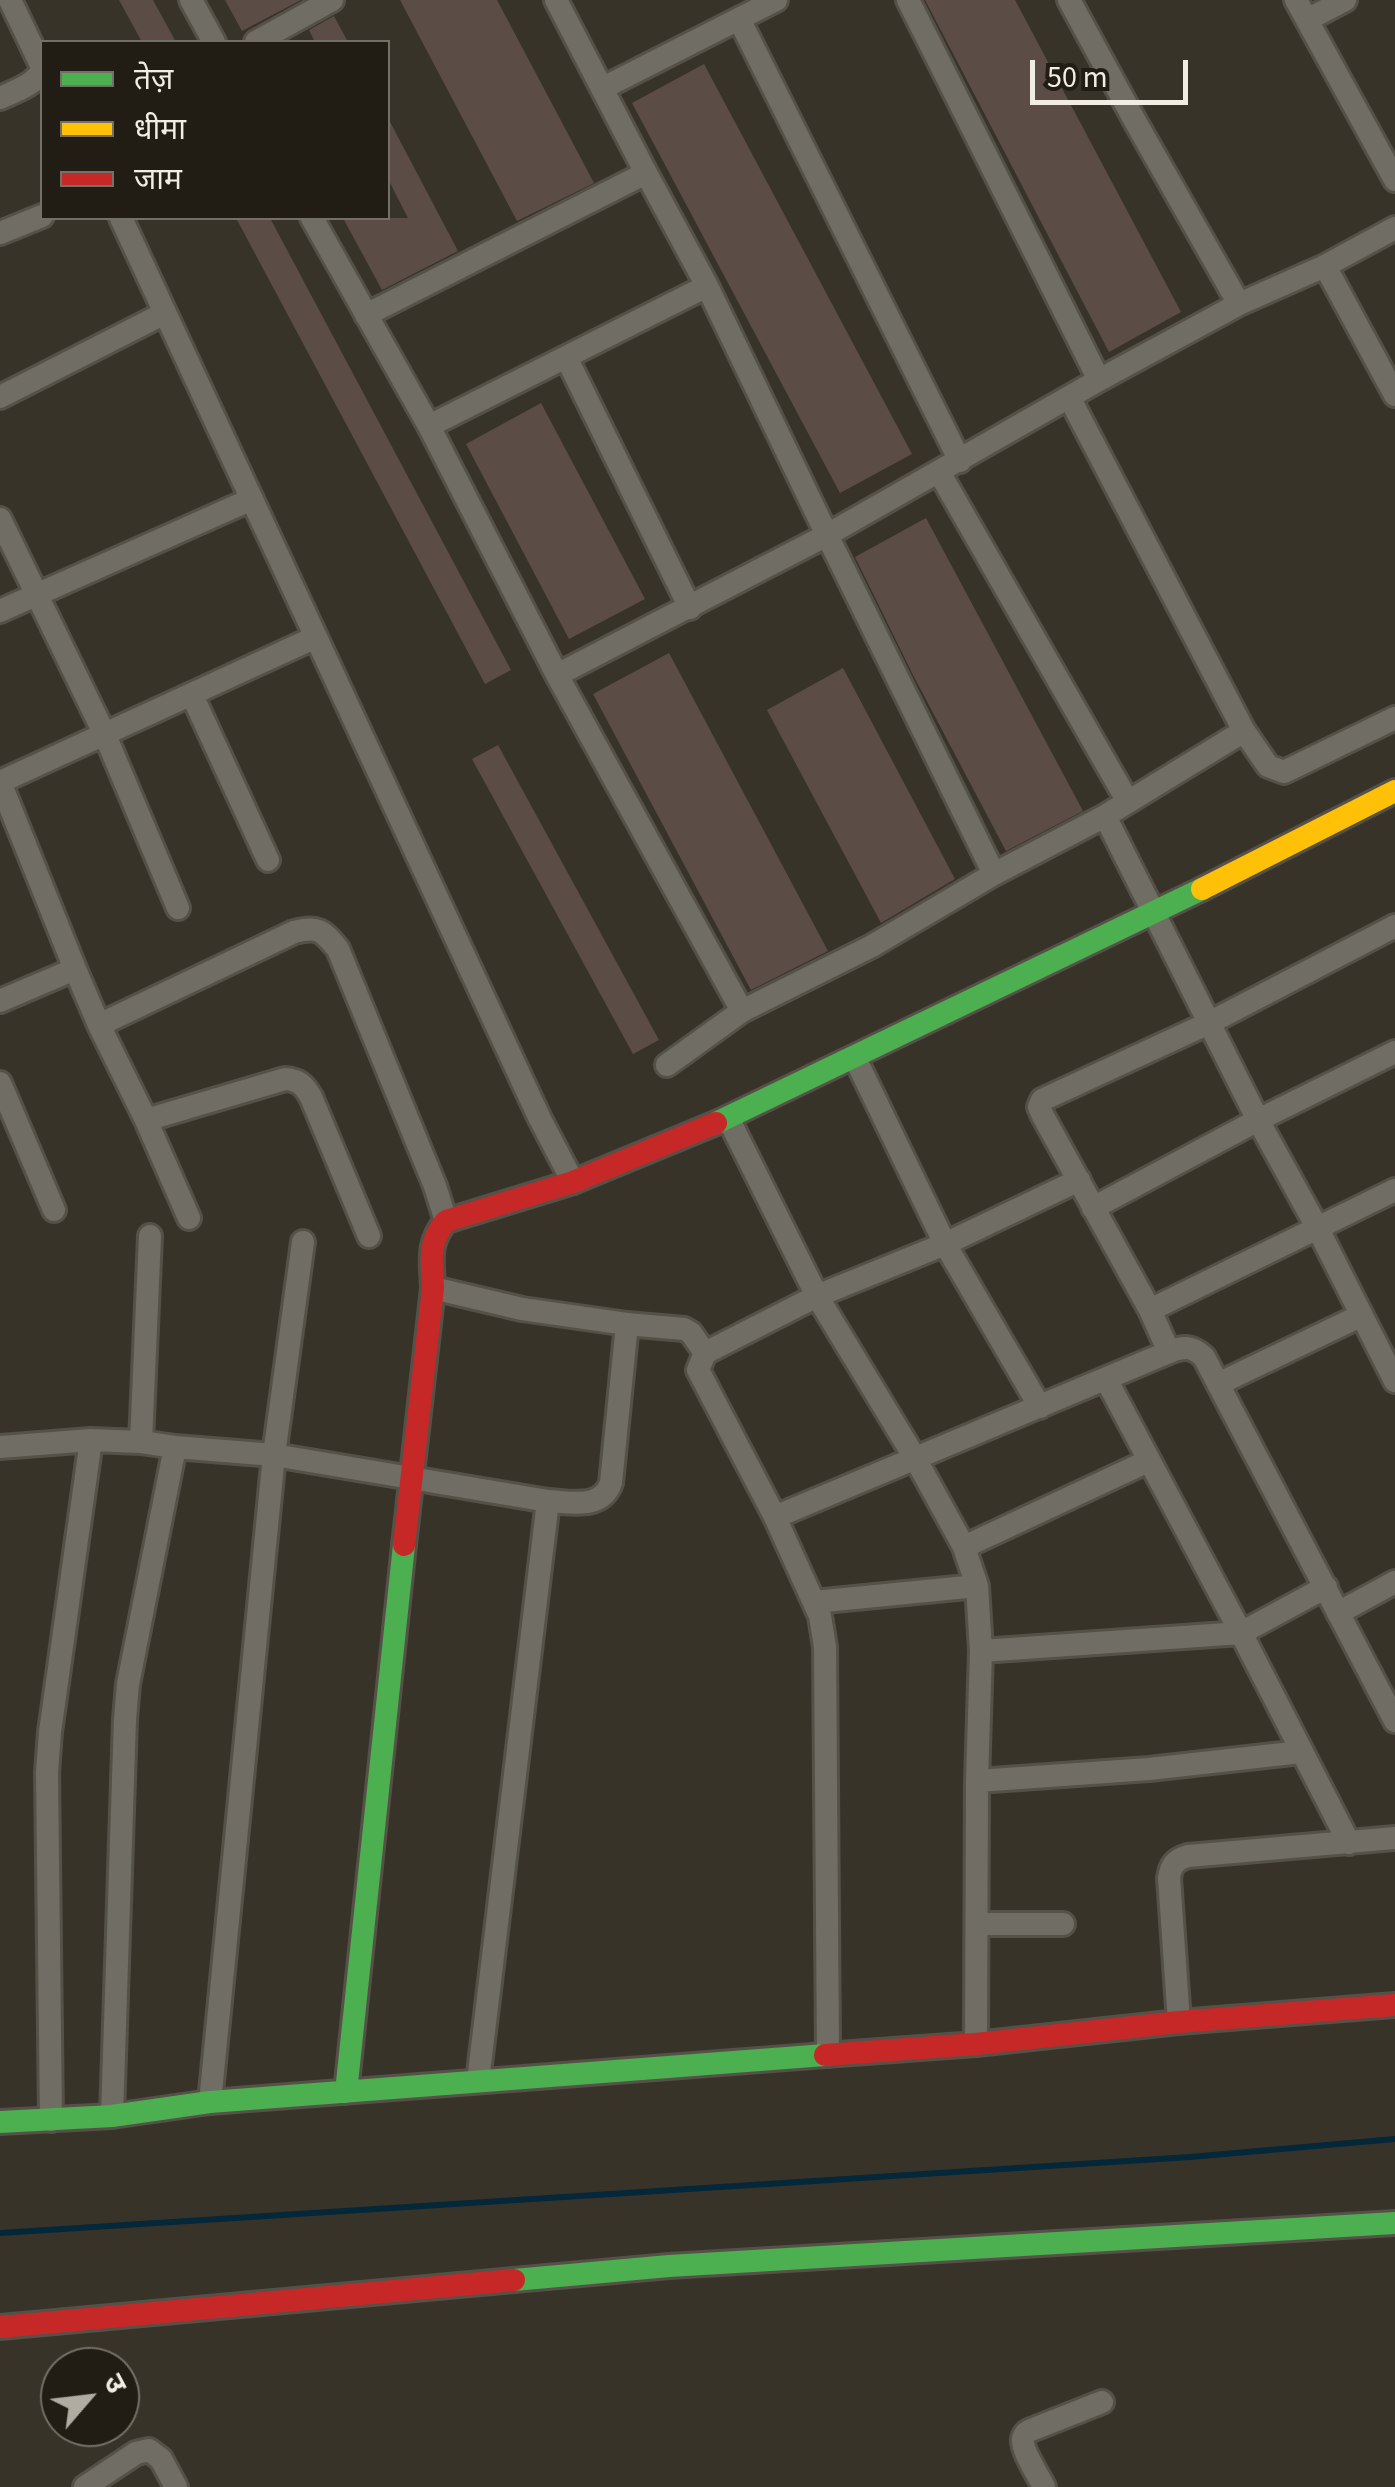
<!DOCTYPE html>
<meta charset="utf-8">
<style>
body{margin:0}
#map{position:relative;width:1395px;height:2487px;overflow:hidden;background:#383329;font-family:"Source Sans 3","Noto Sans Devanagari",sans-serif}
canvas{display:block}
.legend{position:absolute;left:40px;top:40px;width:350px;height:180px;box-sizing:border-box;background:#211d15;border:2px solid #757067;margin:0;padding:12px 18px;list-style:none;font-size:30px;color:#f2ede2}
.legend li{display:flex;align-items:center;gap:20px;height:50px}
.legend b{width:50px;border:2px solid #757067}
.north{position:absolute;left:40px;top:2347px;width:100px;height:100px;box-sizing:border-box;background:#211d15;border:2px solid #757067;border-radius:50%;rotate:62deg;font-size:28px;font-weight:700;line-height:40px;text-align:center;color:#f2ede2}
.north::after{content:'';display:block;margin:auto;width:35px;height:45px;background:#b1aca1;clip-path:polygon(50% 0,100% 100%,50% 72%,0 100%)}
.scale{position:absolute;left:1030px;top:60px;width:158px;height:45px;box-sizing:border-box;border:5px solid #f2ede2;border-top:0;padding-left:12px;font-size:30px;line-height:35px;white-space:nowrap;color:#f2ede2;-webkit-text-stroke:8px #211d15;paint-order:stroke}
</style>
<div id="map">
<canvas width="1395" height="2487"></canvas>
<ul class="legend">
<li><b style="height:12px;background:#4caf50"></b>तेज़</li>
<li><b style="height:12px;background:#ffc107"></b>धीमा</li>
<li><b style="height:12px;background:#c62828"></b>जाम</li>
</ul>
<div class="north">उ</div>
<div class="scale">50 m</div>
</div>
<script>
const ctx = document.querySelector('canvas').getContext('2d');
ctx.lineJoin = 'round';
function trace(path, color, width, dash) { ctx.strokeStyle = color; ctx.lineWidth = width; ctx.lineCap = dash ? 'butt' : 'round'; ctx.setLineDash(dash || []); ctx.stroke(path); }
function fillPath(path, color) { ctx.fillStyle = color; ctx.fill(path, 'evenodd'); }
trace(new Path2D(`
 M0,2233L1190,2157L1395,2139`), '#05273a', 6);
fillPath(new Path2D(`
 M119,0H153L176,42H142Z
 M225,0H301L242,31Z
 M400,0H497L594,183L517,221Z
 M925,0H1015L1181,312L1109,352Z
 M334,16L348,42H315L309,30Z
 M704,64L912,454L840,493L632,103Z
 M388,118L458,251L382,290L343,218H408L388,179Z
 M236,218H270L511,670L485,684Z
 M541,403L645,599L569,639L466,444Z
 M926,518L1083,811L1006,851L913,675L855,557Z
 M669,653L828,951L751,990L593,694Z
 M843,668L955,879L881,923L767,710Z
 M498,745L659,1040L633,1054L472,759Z`), '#5b4d46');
const street = new Path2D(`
 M10,0L42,67
 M191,0L214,42
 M556,0L646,173L707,286L827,535L994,874
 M908,0L1099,380
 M1069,0L1135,121L1239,304
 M1296,0L1395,180
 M739,19L960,461
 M1307,20L1345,0
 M256,42L332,0
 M603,88L776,0
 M0,98C15,91 35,85 42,70
 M121,218L540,1119L573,1182
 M312,218L429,426L557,675L742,1011
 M0,233L42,216
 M1325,266L1395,395
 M366,315L646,173
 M566,357L690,608
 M0,397L165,313
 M1069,397L1244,731L1268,766L1284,772L1395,718
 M429,426L707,286
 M939,472L1127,800
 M0,519L105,735L178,908
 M0,611L252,499
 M557,675L827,535L1099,380L1239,304L1325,266L1395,228
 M192,695L268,860
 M0,782L316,637
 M0,782L75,969
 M1105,816L1258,1120L1318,1229L1395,1381
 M0,1001L75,969L99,1025L294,932C319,926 322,930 338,949L435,1186L446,1221
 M99,1025L146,1120L189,1218
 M855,1058L945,1244L1040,1407
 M667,1065L742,1011L872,946L994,874L1105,816L1244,731
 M0,1083L54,1210
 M728,1118L817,1296L915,1458L964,1547L977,1586L981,1651L977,1781L976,2044
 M146,1120L285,1079C299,1080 304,1085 311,1097L369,1236
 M1093,1208L1258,1120L1395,1052
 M433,1288L522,1309L627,1324
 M1150,1310L1395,1190
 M1169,1352L1150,1310L1043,1116L1039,1107L1042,1100L1209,1023L1395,926
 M1106,1379L1241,1633L1349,1843
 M1218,1384L1360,1316
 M141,1442L150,1236
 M0,1447L91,1440L141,1442L175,1447L274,1455L548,1501C571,1502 601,1510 611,1483L627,1324L684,1329L691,1333L705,1353
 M775,1517L1169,1352C1184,1346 1192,1346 1204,1357L1395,1721
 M964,1547L1148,1461
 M814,1602L977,1586
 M1338,1613L1395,1582
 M981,1651L1241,1633L1326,1587
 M977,1781L1149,1769L1301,1752
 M977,1924H1063
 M1179,2022L1169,1878C1171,1865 1175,1860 1188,1856L1395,1838
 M828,2055L825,1647L820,1616L775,1517L698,1370L705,1353L817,1296L945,1244L1079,1180
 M478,2081L548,1501
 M210,2102L274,1455L303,1242
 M112,2116L125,1719L128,1684L175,1447
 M51,2120L47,1772L50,1732L91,1440
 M85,2487L136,2453L149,2450L161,2459L176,2487
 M1044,2487C1039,2477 1021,2449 1023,2439C1025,2431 1029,2431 1036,2428L1102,2402`);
const fast = new Path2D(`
 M716,1123L1202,889
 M346,2092L404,1545
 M0,2122L112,2116L210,2102L825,2055
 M514,2280L669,2266L1395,2223`);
const slow = new Path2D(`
 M1202,889L1395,791`);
const jam = new Path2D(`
 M404,1545L433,1288C432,1261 427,1243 446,1221L573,1182L716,1123
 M825,2055L976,2044L1179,2022L1395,2005
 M0,2327L514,2280`);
trace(street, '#555148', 28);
trace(fast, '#555148', 28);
trace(slow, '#555148', 28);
trace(jam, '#555148', 28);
trace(street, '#706d65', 22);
trace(fast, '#4caf50', 22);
trace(slow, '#ffc107', 22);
trace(jam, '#c62828', 22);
</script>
